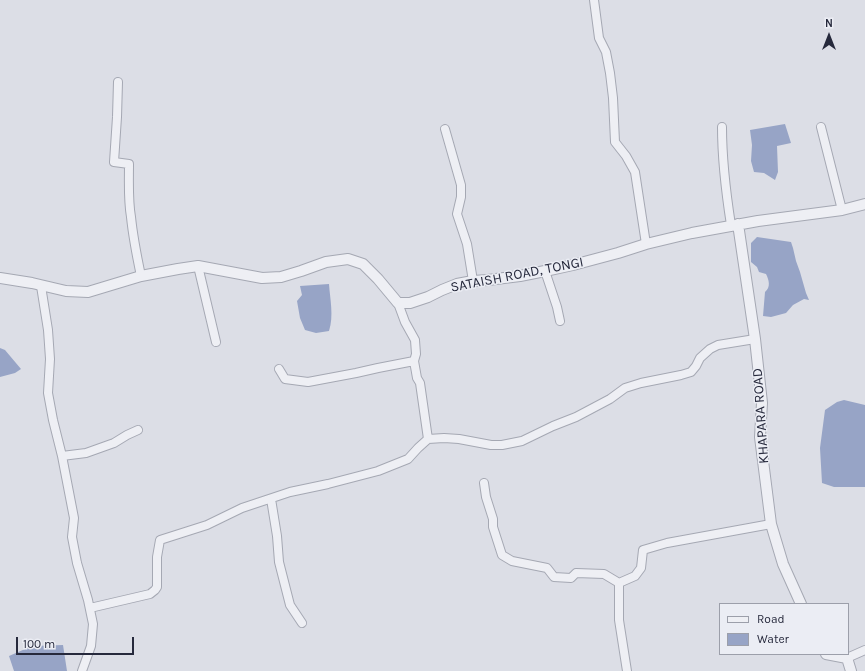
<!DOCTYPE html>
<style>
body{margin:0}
#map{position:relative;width:865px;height:671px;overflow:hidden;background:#dcdee6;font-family:Karla,sans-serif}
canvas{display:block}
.legend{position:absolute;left:719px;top:603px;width:130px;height:52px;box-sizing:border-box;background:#ebedf4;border:1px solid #9c9faa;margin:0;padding:5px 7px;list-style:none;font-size:12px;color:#26293c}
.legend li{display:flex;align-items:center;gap:8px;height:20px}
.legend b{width:20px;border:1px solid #9c9faa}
.north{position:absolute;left:809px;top:16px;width:40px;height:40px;-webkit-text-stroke:3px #ebedf4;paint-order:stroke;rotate:0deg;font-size:11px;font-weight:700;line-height:16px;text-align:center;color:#26293c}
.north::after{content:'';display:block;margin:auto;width:14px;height:18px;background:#26293c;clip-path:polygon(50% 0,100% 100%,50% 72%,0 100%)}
.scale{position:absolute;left:16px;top:637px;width:118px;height:18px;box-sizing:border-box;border:2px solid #26293c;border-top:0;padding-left:5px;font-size:12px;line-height:14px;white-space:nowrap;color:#26293c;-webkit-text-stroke:3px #ebedf4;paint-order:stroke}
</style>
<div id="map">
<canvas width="865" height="671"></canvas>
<ul class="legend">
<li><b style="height:5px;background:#eeeff4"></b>Road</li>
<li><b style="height:11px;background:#97a4c6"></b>Water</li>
</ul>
<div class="north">N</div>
<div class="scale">100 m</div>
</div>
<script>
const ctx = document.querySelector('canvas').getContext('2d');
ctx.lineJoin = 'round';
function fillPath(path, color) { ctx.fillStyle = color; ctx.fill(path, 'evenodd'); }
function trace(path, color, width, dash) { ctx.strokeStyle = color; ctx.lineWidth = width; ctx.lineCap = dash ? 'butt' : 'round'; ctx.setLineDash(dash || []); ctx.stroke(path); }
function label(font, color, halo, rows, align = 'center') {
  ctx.font = font + ' Karla,sans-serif'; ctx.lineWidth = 3; ctx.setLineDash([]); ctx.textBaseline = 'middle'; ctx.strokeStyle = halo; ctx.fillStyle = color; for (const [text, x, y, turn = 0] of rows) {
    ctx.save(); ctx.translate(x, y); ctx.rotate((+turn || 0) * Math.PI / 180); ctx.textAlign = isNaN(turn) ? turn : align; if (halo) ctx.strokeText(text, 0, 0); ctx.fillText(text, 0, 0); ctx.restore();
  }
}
fillPath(new Path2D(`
 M785,124L791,143L777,146L778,172L775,180L764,173L754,172L751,161L752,145L750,130Z
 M757,237L791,242L793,248L796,261L800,272L806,293L809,300L804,299L793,305L786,313L771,317L763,316L765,292C771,287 769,280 766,274L759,272L757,267L751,262V243Z
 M329,284C330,299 334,316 329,331L316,333L305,330L300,318L297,301L302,295L300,286Z
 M0,348L5,350L21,369L15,373L0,377Z
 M844,400L865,405V487H834L822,483L820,448L825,410L837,402Z
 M63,645L67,671H14L9,656L32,646Z`), '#97a4c6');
const minor = new Path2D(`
 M594,0L599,38L606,52L610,73L613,98L615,142L626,156L635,172L646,244
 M118,82L117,117L114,162L129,164C129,182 128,200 131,217C133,237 137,257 141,276
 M722,127C722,160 726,193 731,225
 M821,127L842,210
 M445,129L461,185V197L457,214L467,244L473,281
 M198,266L216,342
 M545,271L557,307L560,321
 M41,286L48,330L50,359L48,393L53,420L62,456L74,518L72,537L77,563L88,600L93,624L91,646L82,671
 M279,369L285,379L308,382L356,373L378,368L414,361
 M428,439L444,438L459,439L491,445H502L522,441L553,426L576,417L610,399L625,388L641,383L681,375L691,372L696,366L700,358L710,349L718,345L755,339
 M62,456L86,453L114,443L127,435L138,430
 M484,483L486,497L493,519V527L502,555L512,561L547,568L554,577L571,578L576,573L604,574L619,583
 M271,499L277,536L279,562L290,605L302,623
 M90,608L150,594L155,590L157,587V557L160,540L207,525L242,508L290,492L328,484L378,471L408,459L418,448L428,439L420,383L417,378L414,361L416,354L415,340L405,322L398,303
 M847,658L865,650
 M627,671L619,620V583L635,576L641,568L643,550L667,543L771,524`);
const tertiary = new Path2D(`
 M738,224L755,339L762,403L760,437L771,524L783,564L801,604
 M0,278L32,283L66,291L88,292L141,276L178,269L198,266L262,278L281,277L301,271L326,262L348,259L363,264L378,279L398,303H410L428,297L442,290L457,284L473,281L488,280L520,276L545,271L573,265L618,253L646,244L692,233L758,221L842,210L865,204
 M826,654L847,658L851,671`);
trace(minor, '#a5a8b3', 10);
trace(tertiary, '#a5a8b3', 12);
trace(minor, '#eeeff4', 8);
trace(tertiary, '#eeeff4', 10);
label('14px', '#26293c', '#ebedf4', [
 ["SATAISH ROAD, TONGI",517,275,-11],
 ["KHAPARA ROAD",761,416,-94]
]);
</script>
